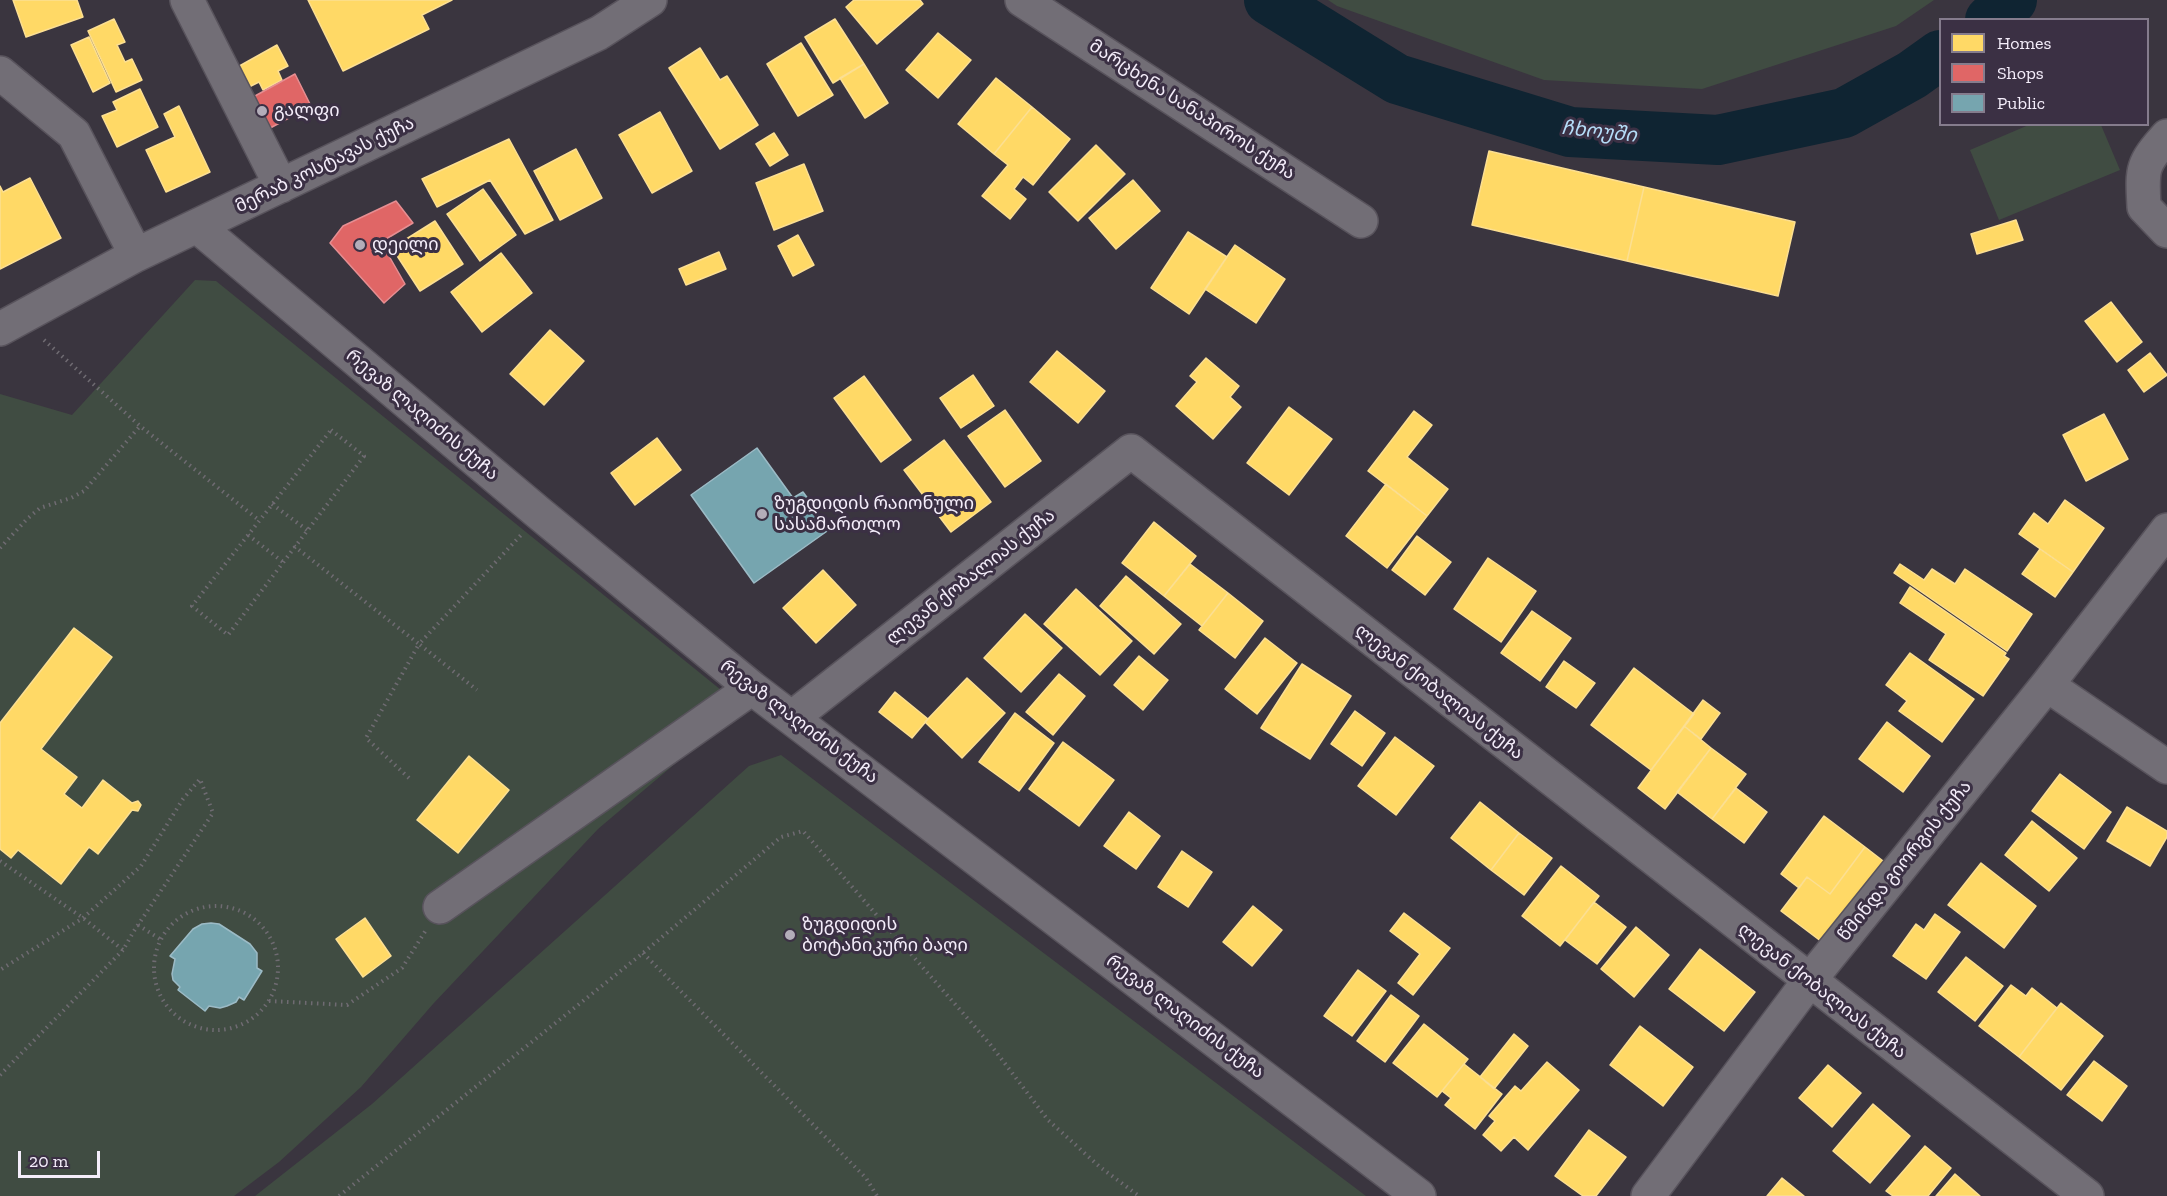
<!DOCTYPE html>
<meta charset="utf-8">
<style>
body{margin:0}
#map{position:relative;width:2167px;height:1196px;overflow:hidden;background:#3a353f;font-family:"Zilla Slab",serif}
canvas{display:block}
.legend{position:absolute;left:1939px;top:18px;width:210px;height:108px;box-sizing:border-box;background:#3b3044;border:2px solid #857c8d;margin:0;padding:8px 10px;list-style:none;font-size:18px;color:#f4edfa}
.legend li{display:flex;align-items:center;gap:12px;height:30px}
.legend b{width:30px;border:2px solid #857c8d}
.scale{position:absolute;left:18px;top:1151px;width:82px;height:27px;box-sizing:border-box;border:3px solid #f4edfa;border-top:0;padding-left:8px;font-size:18px;line-height:21px;white-space:nowrap;color:#f4edfa;-webkit-text-stroke:4px #3b3044;paint-order:stroke}
</style>
<div id="map">
<canvas width="2167" height="1196"></canvas>
<ul class="legend">
<li><b style="height:16px;background:#ffd966"></b>Homes</li>
<li><b style="height:16px;background:#e06666"></b>Shops</li>
<li><b style="height:16px;background:#76a5af"></b>Public</li>
</ul>
<div class="scale">20 m</div>
</div>
<script>
const ctx = document.querySelector('canvas').getContext('2d');
ctx.lineJoin = 'round';
function fillPath(path, color) { ctx.fillStyle = color; ctx.fill(path, 'evenodd'); }
function trace(path, color, width, dash) { ctx.strokeStyle = color; ctx.lineWidth = width; ctx.lineCap = dash ? 'butt' : 'round'; ctx.setLineDash(dash || []); ctx.stroke(path); }
function label(font, color, halo, rows, align = 'center') {
  ctx.font = font + ' "Zilla Slab","Noto Sans Georgian",serif'; ctx.lineWidth = 6; ctx.setLineDash([]); ctx.textBaseline = 'middle'; ctx.strokeStyle = halo; ctx.fillStyle = color; for (const [text, x, y, turn = 0] of rows) {
    ctx.save(); ctx.translate(x, y); ctx.rotate((+turn || 0) * Math.PI / 180); ctx.textAlign = isNaN(turn) ? turn : align; if (halo) ctx.strokeText(text, 0, 0); ctx.fillText(text, 0, 0); ctx.restore();
  }
}
fillPath(new Path2D(`
 M1328,0H1934L1896,26L1702,89L1544,80L1337,6Z
 M2031,124L2101,125L2120,170L1999,220L1970,150Z
 M195,280L216,281L742,707L598,829L433,1004L361,1087L279,1162L234,1196H0V394L72,415Z
 M781,755L1366,1196H255L372,1104L749,766Z`), '#404c42');
const homes = new Path2D(`
 M13,0H77L83,17L26,37Z
 M308,0H452L422,15L429,29L343,71Z
 M854,0H920L923,4L877,44L846,7Z
 M114,19L125,42L117,45L125,62L132,59L142,80L116,92L88,31Z
 M835,19L864,64L833,83L805,37Z
 M938,33L971,60L938,98L906,70Z
 M89,37L110,83L93,92L71,45Z
 M801,43L833,95L798,116L767,64Z
 M277,45L288,66L278,71L282,80L263,90L259,82L245,89L234,69Z
 M700,48L720,80L727,76L758,125L720,149L669,68Z
 M864,64L888,103L865,118L840,78Z
 M996,78L1032,107L994,154L958,124Z
 M140,89L158,127L117,147L102,116L117,110L113,102Z
 M179,106L210,172L166,192L146,150L175,137L164,114Z
 M1032,107L1070,139L1033,185L1023,177L1014,189L1026,199L1010,219L982,196L1008,165L994,154Z
 M660,112L692,171L652,193L619,135Z
 M774,133L788,155L770,166L756,144Z
 M509,139L553,220L525,234L490,180L437,207L422,179Z
 M1096,145L1125,174L1078,221L1049,192Z
 M576,149L602,198L560,220L534,171Z
 M1489,151L1644,187L1627,261L1472,225Z
 M804,164L823,211L774,230L756,183Z
 M30,178L61,238L0,269V186L3,192Z
 M1133,180L1160,211L1116,249L1089,218Z
 M1644,187L1795,222L1778,296L1627,261Z
 M483,189L516,235L480,261L447,214Z
 M2016,220L2023,240L1977,254L1971,234Z
 M435,221L463,264L420,291L392,248Z
 M1188,232L1227,257L1189,314L1151,288Z
 M798,235L814,265L793,276L778,246Z
 M1235,245L1285,279L1256,323L1205,289Z
 M719,252L726,269L686,285L679,269Z
 M501,253L532,293L482,332L451,292Z
 M2111,302L2142,342L2117,362L2085,321Z
 M550,330L584,361L544,405L510,374Z
 M1057,351L1105,391L1078,423L1030,382Z
 M2150,353L2167,375L2144,392L2128,370Z
 M1206,358L1239,386L1230,397L1241,407L1213,439L1176,406L1197,382L1190,376Z
 M973,375L994,406L961,428L940,398Z
 M864,376L911,440L881,462L834,398Z
 M1289,407L1332,439L1289,495L1247,463Z
 M1005,410L1041,461L1005,487L968,436Z
 M1414,411L1432,425L1407,457L1448,489L1427,516L1368,471Z
 M2104,414L2128,459L2086,481L2063,435Z
 M657,438L681,470L635,505L611,473Z
 M944,440L991,502L951,532L904,470Z
 M1386,484L1427,516L1387,568L1346,536Z
 M2065,500L2104,528L2073,572L2019,534L2034,513L2048,524Z
 M1154,522L1196,556L1164,596L1122,563Z
 M1417,536L1451,562L1425,595L1392,570Z
 M2040,549L2073,572L2055,597L2022,574Z
 M1488,558L1536,591L1501,642L1454,609Z
 M1190,564L1228,593L1202,626L1164,596Z
 M1900,564L1924,580L1932,569L1955,584L1965,569L2032,614L2007,651L1894,573Z
 M823,570L856,605L816,643L783,608Z
 M1126,576L1181,624L1154,654L1100,606Z
 M1910,587L2006,653L2004,656L2009,659L1983,696L1929,660L1946,634L1900,603Z
 M1076,589L1132,641L1100,675L1044,624Z
 M1228,593L1263,621L1235,658L1199,630Z
 M1532,611L1571,638L1540,681L1501,653Z
 M1025,614L1062,648L1021,692L984,658Z
 M74,628L112,657L41,749L77,777L64,794L82,808L103,780L132,803L138,801L141,805L138,811L132,810L98,854L89,847L61,884L18,850L11,858L0,849V723Z
 M1265,638L1297,663L1257,714L1225,689Z
 M1910,653L1974,699L1942,742L1899,711L1907,701L1886,685Z
 M1139,656L1168,680L1143,710L1114,685Z
 M1564,661L1595,683L1576,708L1546,687Z
 M1302,664L1351,696L1310,759L1261,728Z
 M1634,668L1694,714L1651,770L1591,725Z
 M1059,674L1085,696L1053,735L1026,712Z
 M967,678L1005,713L962,758L925,722Z
 M895,692L928,719L912,738L879,712Z
 M1703,700L1720,713L1701,739L1684,726Z
 M1355,711L1385,733L1362,766L1331,744Z
 M1015,713L1054,743L1019,791L979,762Z
 M1887,722L1930,756L1903,792L1859,759Z
 M1684,726L1711,748L1665,809L1638,788Z
 M1395,737L1434,766L1396,815L1358,786Z
 M1063,742L1114,780L1079,826L1029,789Z
 M1711,748L1746,774L1712,819L1677,792Z
 M469,756L509,790L458,853L417,820Z
 M2060,774L2111,812L2084,849L2032,811Z
 M1736,788L1767,812L1744,843L1712,819Z
 M1480,802L1519,833L1491,870L1451,838Z
 M2127,807L2167,831V837L2150,866L2107,841Z
 M1129,812L1160,836L1136,869L1104,846Z
 M1824,816L1865,847L1830,894L1807,877L1799,888L1781,874Z
 M2032,821L2077,858L2049,891L2005,855Z
 M1519,833L1552,858L1524,895L1491,870Z
 M1865,847L1887,864L1826,945L1781,911L1807,877L1830,894Z
 M1182,851L1212,872L1188,907L1158,887Z
 M1981,863L2036,906L2004,948L1948,905Z
 M1561,866L1599,896L1560,946L1522,916Z
 M1594,902L1626,927L1597,964L1565,940Z
 M1253,906L1282,930L1252,966L1223,942Z
 M1404,913L1450,948L1413,995L1398,983L1420,954L1390,931Z
 M1935,914L1960,932L1926,979L1893,956L1916,924L1924,930Z
 M365,918L391,956L363,977L336,939Z
 M1636,927L1669,955L1634,997L1601,969Z
 M1700,949L1755,992L1724,1031L1669,989Z
 M1966,957L2003,986L1975,1021L1938,992Z
 M1358,970L1386,991L1352,1036L1324,1016Z
 M2011,985L2026,996L2032,988L2057,1008L2019,1057L1979,1026Z
 M1391,995L1419,1016L1385,1062L1357,1041Z
 M2061,1003L2103,1036L2061,1090L2019,1057Z
 M1424,1024L1468,1059L1437,1097L1393,1063Z
 M1640,1026L1693,1067L1663,1106L1610,1065Z
 M1514,1034L1528,1046L1494,1089L1480,1077Z
 M2094,1061L2127,1086L2102,1121L2067,1095Z
 M1547,1062L1579,1090L1528,1150L1514,1137L1501,1151L1483,1135L1495,1121L1489,1116L1515,1086L1521,1091Z
 M1464,1064L1502,1094L1475,1129L1445,1105L1451,1098L1442,1091Z
 M1828,1065L1861,1093L1832,1127L1799,1098Z
 M1873,1104L1910,1136L1870,1183L1833,1151Z
 M1589,1130L1626,1157L1596,1196H1583L1555,1176Z
 M1925,1146L1951,1168L1928,1196H1893L1886,1191Z
 M1955,1174L1980,1196H1936Z
 M1782,1178L1804,1196H1767Z`);
fillPath(homes, '#ffd966');
trace(homes, '#fcdf92', 1.5);
const shops = new Path2D(`
 M295,74L311,106L261,133L244,102Z
 M396,201L413,223L381,242L405,284L384,303L330,243L343,226Z`);
fillPath(shops, '#e06666');
trace(shops, '#e68e92', 1.5);
const public = new Path2D(`
 M757,448L793,498L803,492L830,529L754,583L691,495Z
 M211,923L219,924L250,944L257,953V968L262,971L244,1000L239,997L236,1002L227,1006L220,1008L209,1006L205,1011L178,990L180,987L173,980L172,974L175,959L170,956L193,929L202,924Z`);
fillPath(public, '#76a5af');
trace(public, '#9cbbc6', 1.5);
trace(new Path2D(`
 M1269,0L1397,79L1570,132L1718,140L1844,113L1912,75L1940,55
 M1990,20L2012,0`), '#0f2432', 50);
const minor = new Path2D(`
 M187,0L281,186
 M1022,0L1361,221
 M0,73L74,134L136,255
 M2167,136C2141,165 2142,169 2144,207L2167,231
 M197,226L540,514L752,688L1419,1196
 M0,329L136,255L599,33L650,0
 M2047,685L2167,767
 M793,717L1131,451L2087,1196
 M440,907L752,688
 M1648,1196L1809,981L2047,685L2167,530`);
trace(minor, '#58535c', 36);
trace(new Path2D(`
 M44,340L140,426L260,521
 M331,430L364,456L228,635L192,606Z
 M272,504L307,530
 M248,535L283,562
 M294,546L419,644L521,535
 M0,548L27,519L40,508L71,498L84,491L140,426
 M409,778L366,738L419,644L477,690
 M0,861L83,918L123,950L134,931L213,813L200,779L183,799L141,866L83,918L0,970
 M154 968a62 62 0 1 1 124 0a62 62 0 1 1-124 0Z
 M138,925L160,939
 M643,953L866,1178L877,1196
 M269,1001L347,1005L402,968L426,930
 M0,1075L123,950
 M339,1196L643,953L781,837L803,831L990,1044L1048,1120L1100,1167L1139,1196`), '#6f6b72', 4, [1.5, 4.5]);
trace(minor, '#726e76', 33);
for (const [x, y, r, color] of [
 [262,111,6,"#b3adb9"],
 [360,245,6,"#b3adb9"],
 [762,514,6,"#b3adb9"],
 [790,935,6,"#b3adb9"]
]) { const dot = new Path2D(); dot.arc(x, y, r, 0, 2 * Math.PI); ctx.fillStyle = color; ctx.fill(dot); trace(dot, '#3b3044', 2); }
label('18px', '#f4edfa', '#3b3044', [
 ["მარცხენა სანაპიროს ქუჩა",1192,110,33],
 ["მერაბ კოსტავას ქუჩა",325,165,-26],
 ["რევაზ ლაღიძის ქუჩა",422,415,40],
 ["ლევან ქობალიას ქუჩა",971,577,-38],
 ["ლევან ქობალიას ქუჩა",1439,692,38],
 ["რევაზ ლაღიძის ქუჩა",799,722,37],
 ["წმინდა გიორგის ქუჩა",1905,861,-51],
 ["ლევან ქობალიას ქუჩა",1822,991,38],
 ["რევაზ ლაღიძის ქუჩა",1185,1017,37]
]);
label('18px', '#f4edfa', '#3b3044', [
 ["გალფი",274,111],
 ["დეილი",372,245],
 ["ზუგდიდის რაიონული",774,504],
 ["სასამართლო",774,525],
 ["ზუგდიდის",802,925],
 ["ბოტანიკური ბაღი",802,946]
], 'left');
label('italic 20px', '#b5dcf7', '#3b3044', [
 ["ჩხოუში",1599,132,6]
]);
</script>
